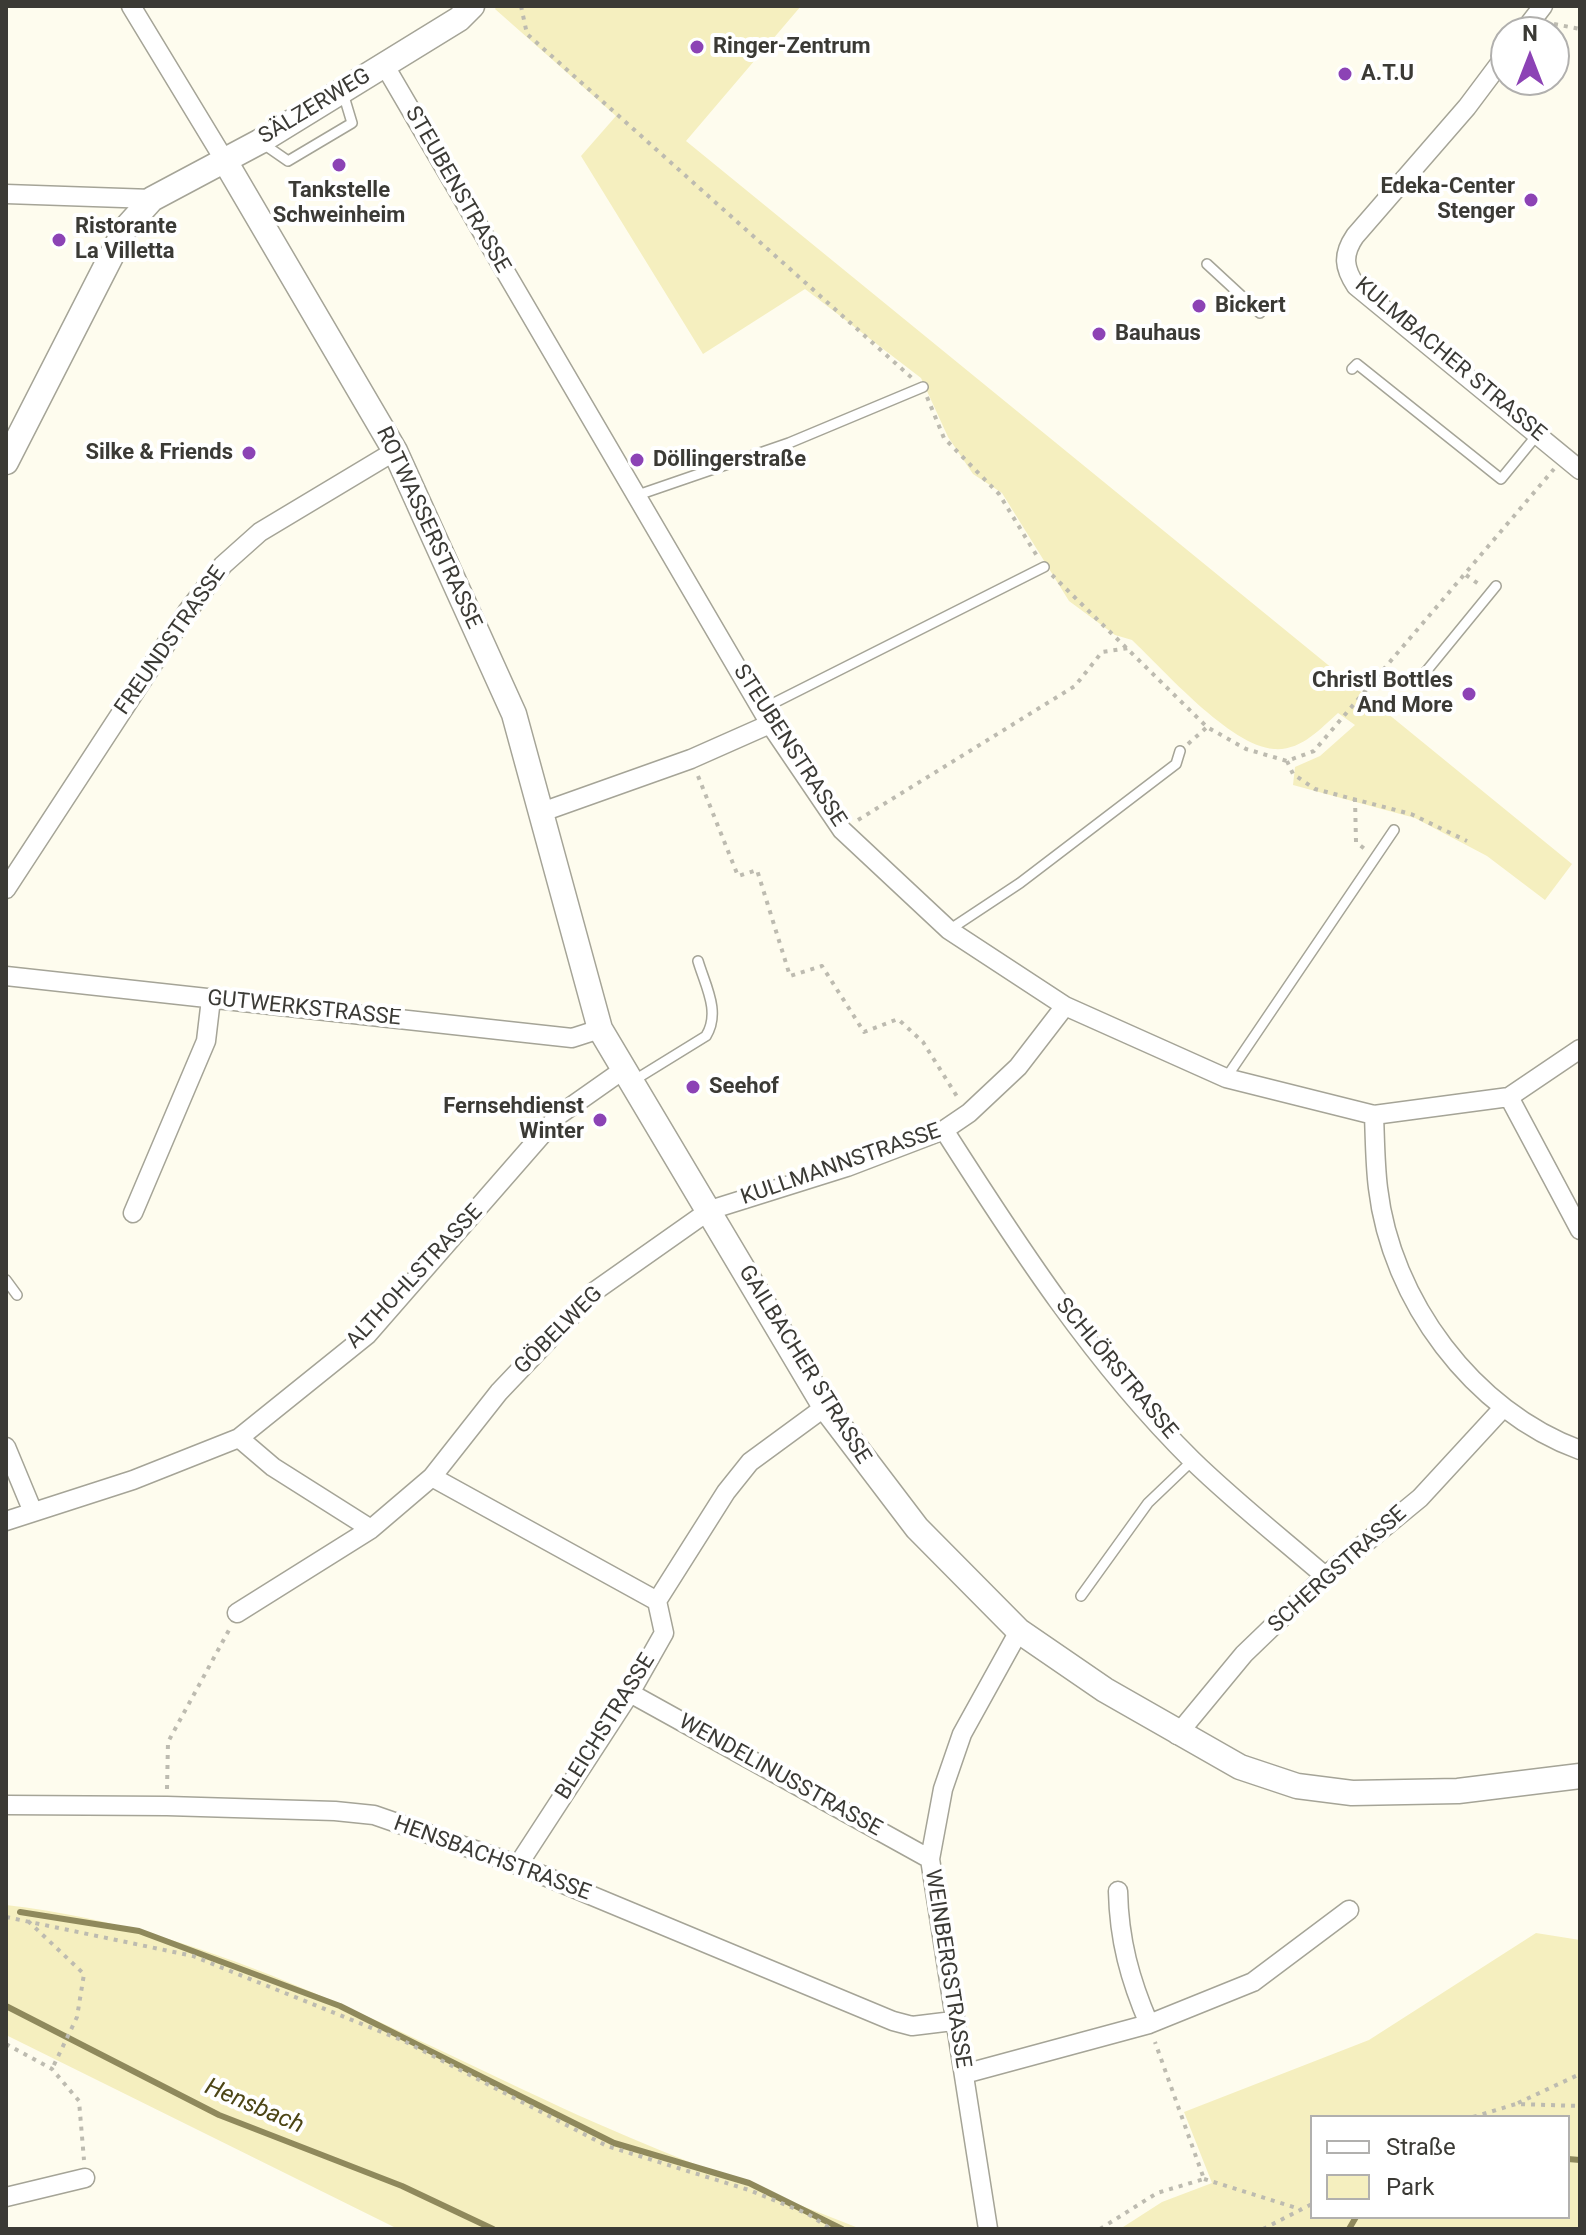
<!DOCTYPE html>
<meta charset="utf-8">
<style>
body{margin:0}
#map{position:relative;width:1586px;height:2235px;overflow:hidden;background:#fefcee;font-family:Roboto,sans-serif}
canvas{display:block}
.frame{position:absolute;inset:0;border:8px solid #3b3a35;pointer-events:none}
.legend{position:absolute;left:1310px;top:2115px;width:260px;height:104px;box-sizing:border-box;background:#fff;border:2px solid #b1b0ae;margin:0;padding:10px 14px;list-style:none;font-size:24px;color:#3b3a35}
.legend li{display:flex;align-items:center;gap:16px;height:40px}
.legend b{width:40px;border:2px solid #b1b0ae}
.north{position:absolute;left:1490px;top:16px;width:80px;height:80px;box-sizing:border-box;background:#fff;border:2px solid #b1b0ae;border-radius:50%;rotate:0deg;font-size:22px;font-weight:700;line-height:32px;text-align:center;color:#3b3a35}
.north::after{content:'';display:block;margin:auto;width:28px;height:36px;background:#8c43b5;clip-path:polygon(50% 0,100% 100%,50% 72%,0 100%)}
</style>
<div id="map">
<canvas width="1586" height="2235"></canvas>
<div class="frame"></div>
<ul class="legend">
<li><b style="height:10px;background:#fff"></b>Straße</li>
<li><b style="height:22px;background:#f5efbf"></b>Park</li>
</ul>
<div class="north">N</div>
</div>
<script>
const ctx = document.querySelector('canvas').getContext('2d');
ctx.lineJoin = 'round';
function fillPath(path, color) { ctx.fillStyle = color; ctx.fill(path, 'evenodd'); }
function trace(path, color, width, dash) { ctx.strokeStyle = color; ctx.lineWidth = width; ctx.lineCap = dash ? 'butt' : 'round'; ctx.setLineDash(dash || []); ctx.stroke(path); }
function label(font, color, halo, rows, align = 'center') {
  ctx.font = font + ' Roboto,sans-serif'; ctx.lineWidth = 8; ctx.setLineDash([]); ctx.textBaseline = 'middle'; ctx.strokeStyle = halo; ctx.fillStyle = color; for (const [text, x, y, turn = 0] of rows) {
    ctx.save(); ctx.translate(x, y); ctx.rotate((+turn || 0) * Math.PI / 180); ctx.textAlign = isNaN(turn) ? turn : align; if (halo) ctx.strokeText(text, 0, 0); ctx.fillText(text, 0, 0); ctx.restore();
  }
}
fillPath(new Path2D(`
 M497,6H801L686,141L1572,864L1545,900L1487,856L1415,818L1293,785L1295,767L1320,756L1355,725L1338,713C1320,729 1301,751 1274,749C1230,746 1164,670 1132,640L1115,635L1069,601L1002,493L973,474L948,437L921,378L805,289L703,354L581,156L616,116L495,9Z
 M6,1905C220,1929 403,2037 596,2123C682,2161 773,2194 861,2229H398L6,2035Z
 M1536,1933L1580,1940V2229H1120L1162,2202L1212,2183L1184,2112L1369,2040ZM1312,2117H1568V2217H1312Z`), '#f5efbf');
trace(new Path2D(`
 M20,1912L139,1931L340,2006L614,2143L749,2183L842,2229
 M6,2006L219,2115L402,2186L493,2229
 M1568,2159L1580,2160
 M1349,2229L1356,2217`), '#8f895c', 6);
const service = new Path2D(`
 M262,143L288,161L352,123L343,93
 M1207,264L1260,313
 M1352,369L1357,364L1501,479L1537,435
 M635,496L789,443L923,387
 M1424,674L1496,586
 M762,709L1044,567
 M949,930L1020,883L1176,764L1180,751
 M1226,1078L1394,830
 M633,1081L706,1036C721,1012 705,985 698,961
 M6,1280L17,1295
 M1081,1596L1148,1503L1193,1460`);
const minor = new Path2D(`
 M131,6L225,161
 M1523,32L1543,6
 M1506,55L1467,107L1355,236C1342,255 1344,268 1356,286L1580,470
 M385,66L770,724L842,830L949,930L1065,1006L1226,1078L1374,1115L1509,1097L1580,1049
 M6,194L152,199
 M542,812L691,759L770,724
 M6,889L187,612L223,565L260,532L395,451
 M6,976L572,1038L600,1029
 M1509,1097L1580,1230
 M1374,1115C1375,1139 1375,1164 1378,1188C1391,1300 1473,1411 1580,1450
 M944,1130C1018,1246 1094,1363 1192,1460C1234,1501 1281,1538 1325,1576
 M133,1213L206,1041L211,999
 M239,1438L273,1467L371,1529L432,1477L657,1601
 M6,1447L33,1512
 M432,1477L499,1392L595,1291L710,1210L847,1167L944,1130L969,1113L1018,1067L1065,1006
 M6,1521L133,1480L239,1438L367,1335L559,1115L623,1070
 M237,1613L371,1529
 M630,1693L930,1859
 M1177,1735L1244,1654L1325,1576L1420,1498L1503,1408
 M6,1805L167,1806L335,1811L374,1815L518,1865L893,2021L912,2026L953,2021
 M518,1865L630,1693L664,1633L657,1601L726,1492L750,1462L825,1407
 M1118,1891C1119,1940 1130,1980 1149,2024
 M964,2074L1149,2024L1253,1982L1349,1910
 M6,2197L85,2178
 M988,2229L930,1859L943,1789L962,1734L1019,1631`);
const tertiary = new Path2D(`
 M225,161L395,451L514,714L600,1029L825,1407L917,1528L1019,1631L1105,1690L1240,1767L1297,1786L1352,1793L1458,1791L1580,1776
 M6,462L125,229L152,199L259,142L459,19L472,6`);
trace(service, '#a5a497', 12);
trace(minor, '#a5a497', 21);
trace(tertiary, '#a5a497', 27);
trace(new Path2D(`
 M521,6L527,34L912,378
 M1554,24L1580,29
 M927,397L944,438L999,494L1037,556
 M1052,575L1207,727L1246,749L1287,761L1314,751L1554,469
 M1466,575L1480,585
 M1188,744L1207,727
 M1287,761L1293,774L1315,789L1411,814L1467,841
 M698,776L738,876L757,870L790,976L822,966L864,1032L898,1019L923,1042L958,1098
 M1355,798L1356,842L1366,850
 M858,820L1075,686L1102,652L1129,648
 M167,1789L168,1742L229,1630
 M6,1917L193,1956L404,2041L607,2146L749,2190L808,2214L831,2229
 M28,1921L84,1974L77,2017L52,2069
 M6,2044L52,2069L79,2101L84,2160
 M1518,2103L1580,2074
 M1473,2117L1516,2104L1580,2106
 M1204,2179L1300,2209
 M1100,2229L1157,2193L1204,2179L1155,2042
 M1263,2229L1312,2204`), '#bdbbb0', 4, [4, 6]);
trace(service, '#fff', 9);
trace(minor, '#fff', 18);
trace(tertiary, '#fff', 24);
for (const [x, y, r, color] of [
 [697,47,8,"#8c43b5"],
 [1345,74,8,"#8c43b5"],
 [339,165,8,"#8c43b5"],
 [1531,200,8,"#8c43b5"],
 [59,240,8,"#8c43b5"],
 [1199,306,8,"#8c43b5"],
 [1099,334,8,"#8c43b5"],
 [249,453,8,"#8c43b5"],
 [637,460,8,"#8c43b5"],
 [1469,694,8,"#8c43b5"],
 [693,1087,8,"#8c43b5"],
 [600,1120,8,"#8c43b5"]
]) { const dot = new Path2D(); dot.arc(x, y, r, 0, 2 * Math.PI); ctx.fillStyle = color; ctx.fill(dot); trace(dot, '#fff', 3); }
label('bold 22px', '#3b3a35', '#fff', [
 ["Ringer-Zentrum",713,47],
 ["A.T.U",1361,74],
 ["Edeka-Center",1515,187,"right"],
 ["Stenger",1515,212,"right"],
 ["Tankstelle",339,191,"center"],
 ["Schweinheim",339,216,"center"],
 ["Ristorante",75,227],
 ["La Villetta",75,252],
 ["Bickert",1215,306],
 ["Bauhaus",1115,334],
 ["Silke & Friends",233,453,"right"],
 ["Döllingerstraße",653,460],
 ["Christl Bottles",1453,681,"right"],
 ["And More",1453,706,"right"],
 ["Seehof",709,1087],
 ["Fernsehdienst",584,1107,"right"],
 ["Winter",584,1132,"right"]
], 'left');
label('22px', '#3b3a35', '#fff', [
 ["SÄLZERWEG",315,107,-31],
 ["STEUBENSTRASSE",457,190,60],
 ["KULMBACHER STRASSE",1450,360,40],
 ["ROTWASSERSTRASSE",428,528,65],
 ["FREUNDSTRASSE",171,641,-55],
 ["STEUBENSTRASSE",789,746,57],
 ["GUTWERKSTRASSE",304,1009,6],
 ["KULLMANNSTRASSE",841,1165,-19],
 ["ALTHOHLSTRASSE",415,1277,-47],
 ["GÖBELWEG",559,1331,-45],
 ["GAILBACHER STRASSE",804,1365,58],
 ["SCHLÖRSTRASSE",1116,1369,50],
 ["SCHERGSTRASSE",1338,1570,-42],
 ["BLEICHSTRASSE",606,1727,-58],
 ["WENDELINUSSTRASSE",780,1776,29],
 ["HENSBACHSTRASSE",492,1859,20],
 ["WEINBERGSTRASSE",947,1969,81]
]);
label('italic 24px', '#4c4515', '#fff', [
 ["Hensbach",254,2107,23]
]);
</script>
